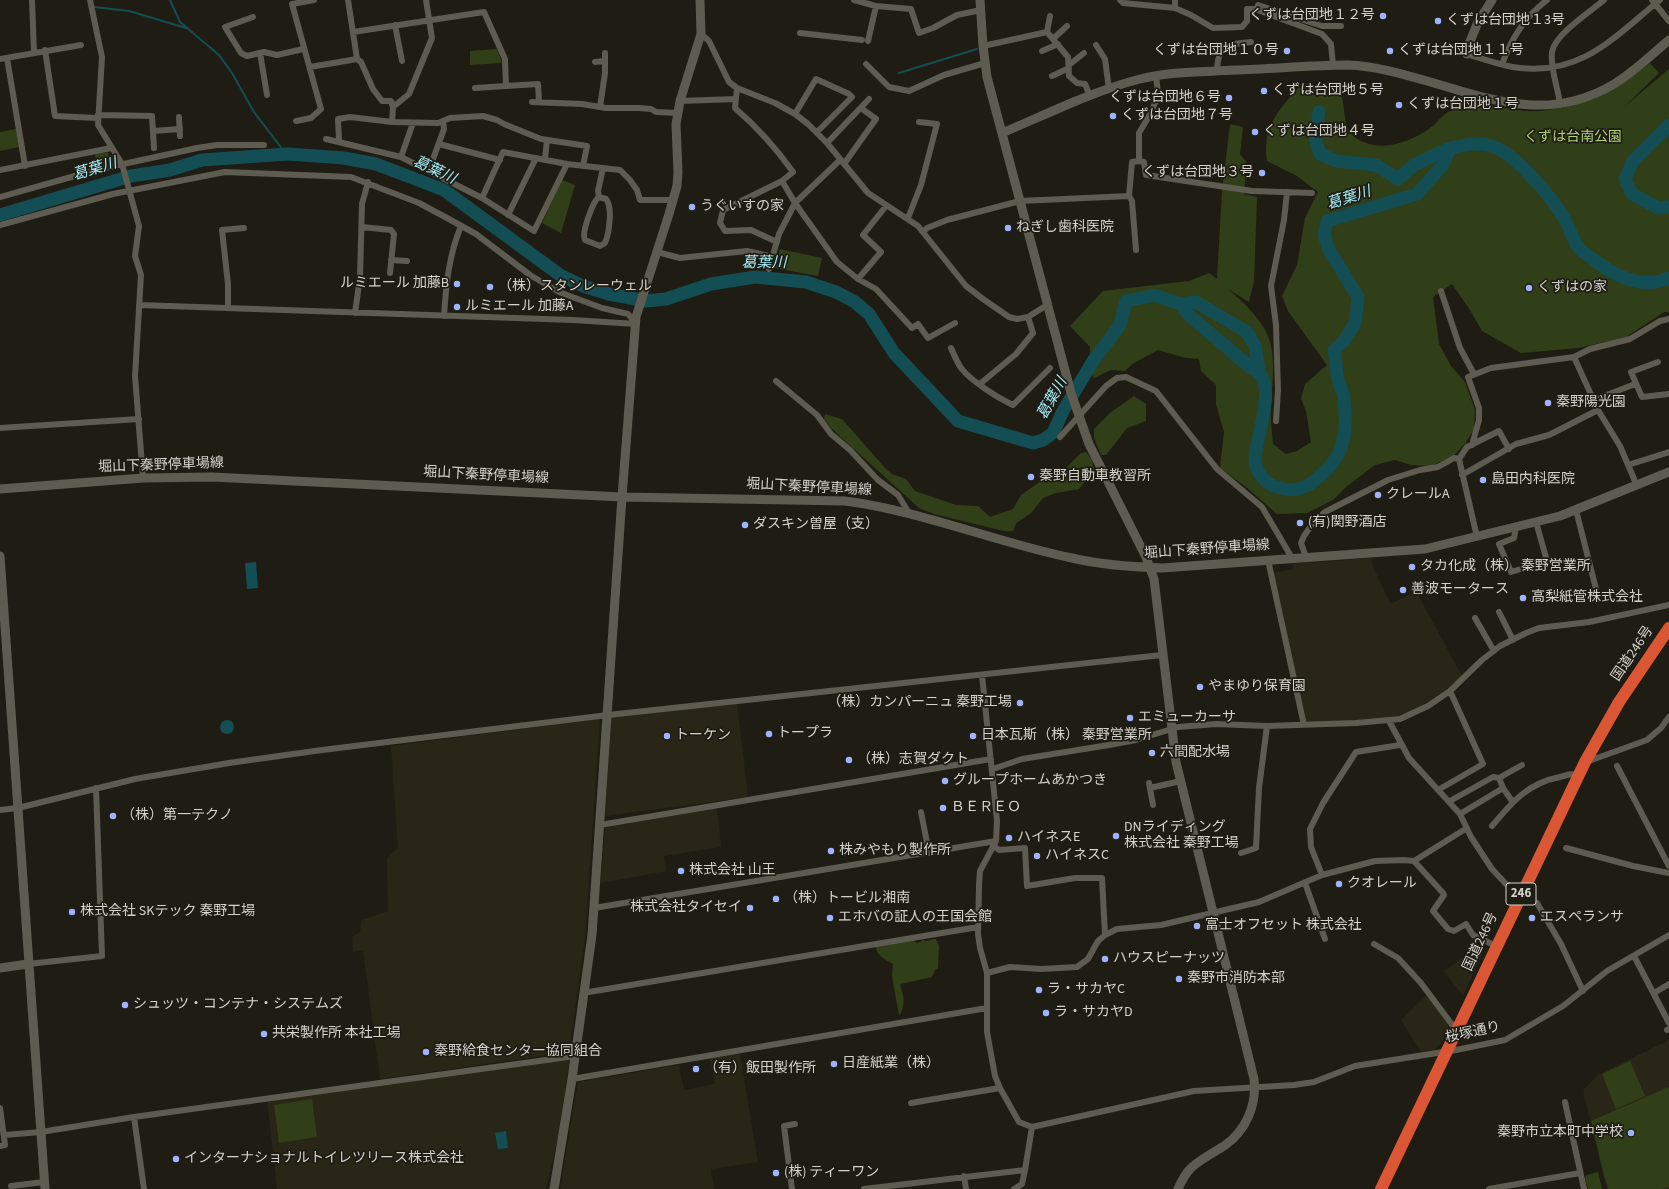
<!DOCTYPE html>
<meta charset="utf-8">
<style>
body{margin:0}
canvas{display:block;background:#1f1c14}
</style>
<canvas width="1669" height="1189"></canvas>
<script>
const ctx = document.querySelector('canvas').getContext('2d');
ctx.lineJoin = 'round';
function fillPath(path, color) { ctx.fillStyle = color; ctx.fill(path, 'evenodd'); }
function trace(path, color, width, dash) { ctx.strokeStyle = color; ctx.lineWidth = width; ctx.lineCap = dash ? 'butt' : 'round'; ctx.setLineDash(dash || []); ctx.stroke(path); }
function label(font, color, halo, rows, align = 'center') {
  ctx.font = font + ' "Source Sans 3","Noto Sans JP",sans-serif'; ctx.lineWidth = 3.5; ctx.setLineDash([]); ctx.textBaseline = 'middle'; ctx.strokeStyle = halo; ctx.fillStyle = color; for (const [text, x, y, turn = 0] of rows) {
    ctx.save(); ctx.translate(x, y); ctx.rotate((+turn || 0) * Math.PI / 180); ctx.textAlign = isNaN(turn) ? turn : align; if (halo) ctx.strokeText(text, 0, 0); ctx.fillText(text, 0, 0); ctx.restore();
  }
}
fillPath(new Path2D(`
 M1371,558L1373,567L1391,604L1416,591L1462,676L1442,693L1407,714L1369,721L1308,722L1306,720L1273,573L1293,569V564Z
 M737,703L748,797L605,816L611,717Z
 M600,719L585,938L569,1052L380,1079L363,950L353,952L352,937L360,932L362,920L388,911L387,858L398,848L391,746Z
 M717,808L721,847L664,856L666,871L601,883L605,828Z
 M1479,946L1483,952L1463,996L1444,971Z
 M1427,995L1449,1026L1440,1045L1434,1050L1421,1052L1401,1020Z
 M1669,1040V1189H1607L1583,1090L1598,1075Z
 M740,1053L758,1162L711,1169L714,1189H560L578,1082L679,1065L684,1090L715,1084L710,1058Z
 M570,1059L558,1138L546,1189H277L267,1100Z`), '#292517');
fillPath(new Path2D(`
 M497,49L502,63L470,65V51Z
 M1650,63L1659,73L1624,107L1669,69V312H1664L1626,337L1578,348L1521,353L1482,331L1470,310L1452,284L1433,297L1439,344L1451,366L1465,382L1475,410L1474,429L1465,444L1453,456L1431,466L1411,465L1395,460L1375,465L1346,487L1333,500L1307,513L1277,514L1245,486L1220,468L1224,432L1216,404V385L1201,371L1199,359L1186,358L1158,350L1132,364L1125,371L1111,370L1094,378L1090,371V347L1070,326L1103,291L1189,281L1209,273L1217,279L1222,191L1230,124L1243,127L1240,154L1247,163L1244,194L1257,197L1254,281L1249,302L1228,289C1241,300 1255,313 1264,328C1278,351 1272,381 1271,407C1270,419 1272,431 1273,444L1286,454L1297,451L1311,442L1306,411L1301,399L1305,384L1327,365L1288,311L1282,296L1297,265L1305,218L1318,192L1297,176L1267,161C1262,127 1279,109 1301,85L1336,87C1348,100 1341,117 1349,131C1353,138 1361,141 1369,144C1390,150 1417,139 1434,125C1441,118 1446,111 1456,109L1458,96C1480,102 1502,109 1524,111C1572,113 1613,92 1650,63Z
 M16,129L19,147L0,151V132Z
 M108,152L109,156L111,155L115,161L113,163L97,167L95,154Z
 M562,180L575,185L561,233L542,223Z
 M780,249L822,258L818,276L774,268Z
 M1134,396L1146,404V421L1127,428L1106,455H1101L1094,438V429L1111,412Z
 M825,414L842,419L885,468L892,474L906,479L915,491L956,505L978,506L990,517L1013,509L1021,495L1054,472L1061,473L1081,453L1086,452L1092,460L1094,470L1079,489L1056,493L1043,498L1031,513L1016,523L1013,531H1004L934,514L919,508L831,428L824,419Z
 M934,939H936L939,946L938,968L935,970L932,977L901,984L900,985C904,996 905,1003 901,1013L899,1015L892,976L893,964C886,960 875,955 876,945L914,941L918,943L923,940L926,941Z
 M1630,1061L1645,1096L1616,1109L1602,1074Z
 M1669,1087V1187L1663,1189H1609L1604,1176L1591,1121Z
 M312,1099L317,1137L279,1143L274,1105Z
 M1598,1172L1602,1189H1588L1585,1178L1587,1175Z`), '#303f18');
fillPath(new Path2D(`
 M256,562L258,588L247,589L245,563Z
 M220 727a7 7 0 1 1 14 0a7 7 0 1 1-14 0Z
 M506,1131L508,1148L498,1149L495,1133Z`), '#134e55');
trace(new Path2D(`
 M170,0L180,22L219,55L232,73L254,112L286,154
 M94,7L129,11L186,28
 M899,73L977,49`), '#134e55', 2);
trace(new Path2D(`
 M1319,112L1315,138L1320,154L1336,161L1376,165L1398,179L1414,165L1450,148
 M1669,125L1633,161L1625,179L1632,194L1658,208L1669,207
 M0,215L131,176L170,170L202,160L288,154L344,158L376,164L444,190L560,275L583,286L609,294L646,301L666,299L711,284L755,277L806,282L836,292L855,302L869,314L894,353L958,421L1033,443L1043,440L1053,433L1063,411L1093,361L1120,325L1126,301L1155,295L1180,304L1190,316L1251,368C1282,380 1254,438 1255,461C1256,471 1265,483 1274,486C1282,489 1290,491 1298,489C1307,487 1315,481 1321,475C1347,454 1348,425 1343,394C1342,389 1339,385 1338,380C1336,370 1336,360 1334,350L1344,341L1355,323L1358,297L1329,250L1324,235L1327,221L1417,194L1442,166L1450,148C1464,145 1478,142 1492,146C1514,152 1552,198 1564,218C1570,227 1572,240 1579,248C1583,253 1589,256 1594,260C1615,276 1642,290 1669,278
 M1180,304L1196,302L1247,332L1255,346L1259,371`), '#134e55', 13);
trace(new Path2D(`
 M32,0L34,53
 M90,0L102,57L98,125L122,164L139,226L135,256L141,275L135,376L143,478
 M348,0L357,59L361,62L373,89L382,101H391L393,107L392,122
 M854,0L876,6L911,9L919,33L933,28L957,15L981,10
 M1120,0L1123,3L1175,8L1191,15L1213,28L1242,27L1247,21V9H1255L1322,34L1331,44L1333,65
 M1652,0L1669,21
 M1258,5L1322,26H1341
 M1175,8V0
 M253,17L225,27L241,53L247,56L264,52L277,55L299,50L304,48
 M395,25L402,61
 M353,32L484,12L505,59L506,86L538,84L539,102
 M1047,32L1050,16
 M800,33L862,40
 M701,34L709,41L729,82L737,88L775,103L795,114L808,124L827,143L868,193L918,226L966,286L983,299L1009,317L1017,319L1028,317L1047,305
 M1054,38L1067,26
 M868,41L876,6
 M1096,45L1105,59L1109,89
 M983,46L1047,32L1068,57L1069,76L1077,83L1085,84L1090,96
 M45,50L55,116L97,118
 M1042,51L1058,44
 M260,53L267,95
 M1467,54C1484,59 1502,66 1520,68C1583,75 1615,36 1660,0
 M7,58L25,166
 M0,59L81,45
 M595,62L604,61
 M866,64L889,87L909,91L944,75L985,63
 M1502,64C1512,38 1524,18 1547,0
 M1069,65L1084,53
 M310,67L357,59
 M1217,71C1218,44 1226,45 1251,42
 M1052,76L1067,69
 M475,88L506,86
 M737,88L735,108C757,127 776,148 793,172L782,181L723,210L720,223L725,231L751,230L777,242
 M680,101L736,99
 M532,102L582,104L606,108H639L651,109L656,112L677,113
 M1560,104C1558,88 1550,68 1552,52C1555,34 1590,12 1604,0
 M393,107L409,94L432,38L426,0
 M600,107L605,73V53
 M795,114L816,79L849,94L852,97L817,132
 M98,115L152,116L154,148
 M179,117L180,136
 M296,121L311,118L321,109L292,4L314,0
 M153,131L180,129
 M326,139L401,157L482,198L534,231L567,164
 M339,141L338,119L350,117L392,122L438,123L450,118L483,116L497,120L504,124L541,139L587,146L583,166
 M827,143L869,99
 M439,144L500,160
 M401,157L413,123
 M545,159L547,140
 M1139,161V133L1152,111L1158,94L1156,75
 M844,164L876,119L861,108
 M0,170L111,148
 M429,170L444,129L443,121
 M782,181L795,203L837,262L858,279L876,289L912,328L918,324L928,338L955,323
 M0,197L96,170L197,148L217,145H264
 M599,197L606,199C613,207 609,234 605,243L600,246L585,240C581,233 593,201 599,197L598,191L603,168
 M482,198L503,152L567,164L620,170L630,180L637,190L640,200H673
 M508,215L536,158
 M908,218L921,185L937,124L919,122
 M0,225L113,194L225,172L351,177L419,203L447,218L476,234L530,275L559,292L602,308L628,314L636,324
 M362,227L391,230L394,234L390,273
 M924,231L927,228L947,220L1020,201L1129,196
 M1136,250L1132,201L1129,196L1132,162L1139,161L1144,162L1146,175L1252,191L1312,193
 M657,252L680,258L747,251L773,257
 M391,260L407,261
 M769,269L779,234L795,203L840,160
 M858,279L881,252L863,235L886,206
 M1441,291L1460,348L1474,374
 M139,305L573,320L636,324
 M228,308V284L222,230L244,228
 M355,313L360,277L362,204L368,182
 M444,316C446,284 449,255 461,226
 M951,348C954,355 957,362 961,368C971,381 998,398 1013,405L1050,368
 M1574,357L1598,410L1620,446L1637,486
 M1658,362L1631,372L1642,397L1669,394
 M776,381L817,415L831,434L850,450L878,480L898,495L909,513
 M981,383L1016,354L1033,333L1028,317
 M1594,400L1635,384
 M1276,421L1278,390L1276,325L1271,286L1284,220L1287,192
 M0,428L139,419
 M1060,437L1106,386L1117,378L1126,377L1156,391L1217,469L1262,507L1292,558
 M1472,445L1479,420V408L1468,377L1491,368L1574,357L1590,349L1630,339L1660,321L1669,319
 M1628,465L1669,452
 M1462,475L1516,444L1549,435L1598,410
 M1576,510L1596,589
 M1516,527L1514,538L1499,544L1511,572L1547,561L1536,522
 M1477,537L1459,459L1467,447L1499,431L1509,449
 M1306,557L1301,543L1304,536L1313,523L1325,512L1388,480L1420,470L1438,467L1454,458L1459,459
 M1268,560L1304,725
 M1499,612L1513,640
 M1475,618L1494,651
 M982,675L997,821L996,841L980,871L979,885L978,934L980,948L987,973V1032L995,1076L1000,1088L1019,1122L1032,1127L1194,1091L1294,1085L1314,1082L1355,1066L1456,1050L1505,1040L1563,1006L1607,971L1669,935
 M1389,721L1409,758L1460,814L1471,837L1492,869L1506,884L1537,903L1561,944L1583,991
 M1586,762L1647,740L1661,728L1669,717
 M1617,766L1669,866
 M993,769L1022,759L1109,745L1136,740L1178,727L1216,724L1267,726L1356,723L1400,719L1428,706L1450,691L1482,660L1500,646L1526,633L1539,628L1589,622L1669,605
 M1499,778L1503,788L1512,801
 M1149,783L1153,805
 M1150,788L1181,781
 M1438,790L1483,764L1450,691
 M1450,801L1493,777L1499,778L1522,765
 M0,810L18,808L135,779L229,763L322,750L608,715L1162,655
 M921,812L929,853
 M1460,814L1503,788
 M600,825L991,759
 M1492,826C1512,802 1528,783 1560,777C1567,775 1571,773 1578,775
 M994,846L999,850L1025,848L1027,886L1075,878H1102L1105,935
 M1566,848L1633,866L1669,873
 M1241,853L1256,848L1259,788L1267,726
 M1414,861L1467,828
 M1322,875L1311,847L1310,829L1323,803L1356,752L1400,745
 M1305,883L1325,939
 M594,908L996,841
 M1374,944L1398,958L1421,983L1456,1030
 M1634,956L1669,1023
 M28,964L102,956L96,788
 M987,973L1010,967L1041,969L1077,967L1088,959L1098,941L1105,935L1117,929L1161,925L1259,902L1322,875L1375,861L1404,860L1414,861L1443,893L1444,895L1433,911L1448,929L1454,931L1466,924L1473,935L1496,946
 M583,993L978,927
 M1654,993L1669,984
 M1667,1030L1669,1029
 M572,1079L987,1008
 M1565,1102L1584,1189
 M911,1103L1000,1088
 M0,1108L5,1145L0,1146
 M134,1117L144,1189
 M4,1135L41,1132L134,1117L575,1056
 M964,1176L966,1189
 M11,1186L44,1182
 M792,1189L784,1126L795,1124
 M864,1189L1025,1170L1032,1127
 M1014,1189L1022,1184L1025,1170
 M1489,1189L1580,1173`), '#5e5b51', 6);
trace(new Path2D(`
 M980,0L983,46L987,77L1071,393L1089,444L1146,557L1154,579L1176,762L1254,1079C1257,1105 1246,1131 1224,1146C1213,1153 1201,1159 1191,1168C1185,1174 1181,1182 1178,1189
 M1467,54V49L1478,22L1492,0
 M1002,133C1047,114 1093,91 1140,79C1171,71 1204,72 1235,70C1272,69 1310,65 1348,65C1377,66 1406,75 1434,83C1497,102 1552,121 1614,84C1634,72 1651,55 1669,40
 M0,489L143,478L212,477L622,497L845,501C922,511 995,542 1072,558C1102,565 1132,567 1162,568L1425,549L1560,516L1669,472
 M0,556L45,1189
 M0,968L28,964
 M554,1189L572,1079L592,935L622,497L636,317L669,214L677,186L678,173L676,124L680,101L701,34L700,0`), '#5e5b51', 9);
trace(new Path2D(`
 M1381,1189L1585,762L1619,702L1669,628`), '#da5635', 12);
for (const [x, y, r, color] of [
 [1383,16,4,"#9db4fd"],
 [1438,21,4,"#9db4fd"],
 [1287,51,4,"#9db4fd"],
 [1390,51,4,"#9db4fd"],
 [1264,91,4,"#9db4fd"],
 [1229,98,4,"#9db4fd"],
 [1399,105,4,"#9db4fd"],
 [1113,116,4,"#9db4fd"],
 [1255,132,4,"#9db4fd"],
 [1262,173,4,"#9db4fd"],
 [692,207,4,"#9db4fd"],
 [1008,228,4,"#9db4fd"],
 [457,284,4,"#9db4fd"],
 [490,287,4,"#9db4fd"],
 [1529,288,4,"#9db4fd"],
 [457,307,4,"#9db4fd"],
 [1548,403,4,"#9db4fd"],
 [1031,477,4,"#9db4fd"],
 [1483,480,4,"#9db4fd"],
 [1378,495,4,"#9db4fd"],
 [1300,523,4,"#9db4fd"],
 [745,525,4,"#9db4fd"],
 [1412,567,4,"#9db4fd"],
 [1403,590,4,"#9db4fd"],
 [1523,598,4,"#9db4fd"],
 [1200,687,4,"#9db4fd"],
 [1020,703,4,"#9db4fd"],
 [1130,718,4,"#9db4fd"],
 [769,734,4,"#9db4fd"],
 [667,736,4,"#9db4fd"],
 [973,736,4,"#9db4fd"],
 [1152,753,4,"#9db4fd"],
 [849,760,4,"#9db4fd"],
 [945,781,4,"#9db4fd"],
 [943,808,4,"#9db4fd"],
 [113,816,4,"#9db4fd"],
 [1116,836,4,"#9db4fd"],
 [1009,838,4,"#9db4fd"],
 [831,851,4,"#9db4fd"],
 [1037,856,4,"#9db4fd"],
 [681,871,4,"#9db4fd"],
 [1339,884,4,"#9db4fd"],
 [776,899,4,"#9db4fd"],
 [750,908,4,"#9db4fd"],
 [72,912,4,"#9db4fd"],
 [830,918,4,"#9db4fd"],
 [1532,918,4,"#9db4fd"],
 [1197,926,4,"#9db4fd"],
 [1105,959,4,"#9db4fd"],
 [1179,979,4,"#9db4fd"],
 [1039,990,4,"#9db4fd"],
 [125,1005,4,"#9db4fd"],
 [1046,1013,4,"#9db4fd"],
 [264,1034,4,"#9db4fd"],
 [426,1052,4,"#9db4fd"],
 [834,1064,4,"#9db4fd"],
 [696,1069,4,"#9db4fd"],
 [1631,1133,4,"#9db4fd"],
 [176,1159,4,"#9db4fd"],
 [776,1173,4,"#9db4fd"]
]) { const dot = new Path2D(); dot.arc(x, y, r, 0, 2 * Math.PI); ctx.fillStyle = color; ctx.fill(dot); trace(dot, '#1f1c14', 1.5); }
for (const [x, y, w] of [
 [1521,894,30]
]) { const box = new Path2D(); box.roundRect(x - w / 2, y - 11, w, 22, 3); ctx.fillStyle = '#1f1c14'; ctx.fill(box); trace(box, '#d3d2cc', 1); }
label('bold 13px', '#d3d2cc', null, [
 ["246",1521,894]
]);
label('14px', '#d3d2cc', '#1f1c14', [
 ["くずは台団地１２号",1375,16,"right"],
 ["くずは台団地１3号",1446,21],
 ["くずは台団地１０号",1279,51,"right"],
 ["くずは台団地１１号",1398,51],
 ["くずは台団地５号",1272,91],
 ["くずは台団地６号",1221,98,"right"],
 ["くずは台団地１号",1407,105],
 ["くずは台団地７号",1121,116],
 ["くずは台団地４号",1263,132],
 ["くずは台団地３号",1254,173,"right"],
 ["うぐいすの家",700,207],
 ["ねぎし歯科医院",1016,228],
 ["ルミエール 加藤B",449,284,"right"],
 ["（株）スタンレーウェル",498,287],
 ["くずはの家",1537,288],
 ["ルミエール 加藤A",465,307],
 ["秦野陽光園",1556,403],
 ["秦野自動車教習所",1039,477],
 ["島田内科医院",1491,480],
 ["クレールA",1386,495],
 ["(有)関野酒店",1308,523],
 ["ダスキン曽屋（支）",753,525],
 ["タカ化成（株） 秦野営業所",1420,567],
 ["善波モータース",1411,590],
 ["高梨紙管株式会社",1531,598],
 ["やまゆり保育園",1208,687],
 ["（株）カンパーニュ 秦野工場",1012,703,"right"],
 ["エミューカーサ",1138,718],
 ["トープラ",777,734],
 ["トーケン",675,736],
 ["日本瓦斯（株） 秦野営業所",981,736],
 ["六間配水場",1160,753],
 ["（株）志賀ダクト",857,760],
 ["グループホームあかつき",953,781],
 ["ＢＥＲＥＯ",951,808],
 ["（株）第一テクノ",121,816],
 ["DNライディング",1124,828],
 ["株式会社 秦野工場",1124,844],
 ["ハイネスE",1017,838],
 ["株みやもり製作所",839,851],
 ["ハイネスC",1045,856],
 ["株式会社 山王",689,871],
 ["クオレール",1347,884],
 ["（株）トービル湘南",784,899],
 ["株式会社タイセイ",742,908,"right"],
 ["株式会社 SKテック 秦野工場",80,912],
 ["エホバの証人の王国会館",838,918],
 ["エスペランサ",1540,918],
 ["富士オフセット 株式会社",1205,926],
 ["ハウスピーナッツ",1113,959],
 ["秦野市消防本部",1187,979],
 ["ラ・サカヤC",1047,990],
 ["シュッツ・コンテナ・システムズ",133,1005],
 ["ラ・サカヤD",1054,1013],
 ["共栄製作所 本社工場",272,1034],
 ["秦野給食センター協同組合",434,1052],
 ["日産紙業（株）",842,1064],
 ["（有）飯田製作所",704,1069],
 ["秦野市立本町中学校",1623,1133,"right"],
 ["インターナショナルトイレツリース株式会社",184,1159],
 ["(株) ティーワン",784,1173]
], 'left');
label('14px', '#acd375', '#1f1c14', [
 ["くずは台南公園",1573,138]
]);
label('14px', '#d3d2cc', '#1f1c14', [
 ["堀山下秦野停車場線",161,466,-2],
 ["堀山下秦野停車場線",486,476,3],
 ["堀山下秦野停車場線",809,488,3],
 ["堀山下秦野停車場線",1207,550,-4],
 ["国道246号",1633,654,-56],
 ["国道246号",1481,942,-65],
 ["桜塚通り",1473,1033,-12]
]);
label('italic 15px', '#a1eef9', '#1f1c14', [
 ["葛葉川",95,170,-17],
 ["葛葉川",434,171,25],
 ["葛葉川",1349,199,-18],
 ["葛葉川",764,264],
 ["葛葉川",1053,399,-61]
]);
</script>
